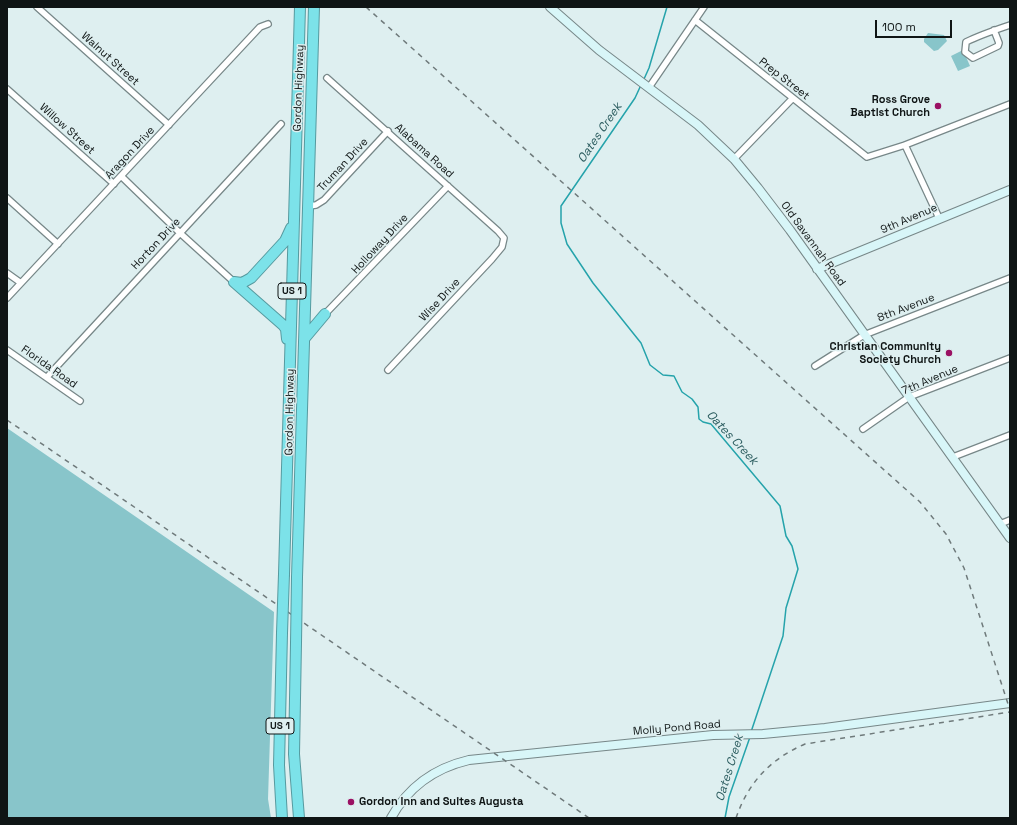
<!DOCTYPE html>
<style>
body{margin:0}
#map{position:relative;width:1017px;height:825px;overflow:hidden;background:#deeff0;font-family:"Space Grotesk",sans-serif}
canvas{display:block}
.frame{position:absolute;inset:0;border:8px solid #0f1515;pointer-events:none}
.scale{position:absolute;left:875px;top:20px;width:77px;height:18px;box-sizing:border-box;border:2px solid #0f1515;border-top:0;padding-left:5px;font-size:12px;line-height:14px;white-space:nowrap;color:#0f1515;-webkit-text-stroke:3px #deeff0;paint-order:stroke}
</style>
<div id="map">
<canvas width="1017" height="825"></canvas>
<div class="frame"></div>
<div class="scale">100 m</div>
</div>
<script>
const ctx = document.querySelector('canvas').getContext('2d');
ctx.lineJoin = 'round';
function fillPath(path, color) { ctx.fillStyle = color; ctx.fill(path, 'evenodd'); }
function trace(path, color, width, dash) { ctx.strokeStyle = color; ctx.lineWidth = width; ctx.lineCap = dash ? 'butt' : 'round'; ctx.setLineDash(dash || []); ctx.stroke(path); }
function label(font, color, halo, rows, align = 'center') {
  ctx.font = font + ' "Space Grotesk",sans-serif'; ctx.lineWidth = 3; ctx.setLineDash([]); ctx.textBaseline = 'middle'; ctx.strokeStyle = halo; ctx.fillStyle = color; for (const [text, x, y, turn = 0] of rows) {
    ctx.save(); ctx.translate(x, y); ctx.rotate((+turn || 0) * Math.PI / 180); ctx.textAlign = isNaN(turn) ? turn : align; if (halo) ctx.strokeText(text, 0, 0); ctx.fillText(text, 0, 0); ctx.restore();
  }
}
fillPath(new Path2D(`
 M928,33L944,35L947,41L938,50L934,51L924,42V39Z
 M963,50L970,66L958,71L951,56Z
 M7,428L274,612L268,799L271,818H7Z`), '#88c5ca');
trace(new Path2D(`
 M644,79L649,68L667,7
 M641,85L635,98L561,206V223L567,244L593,283L641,343L650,365L663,375L674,376L682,392L692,399L698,407L699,419L703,422L711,424L780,506L786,536L792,546L798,569L786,608L783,636L751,732
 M725,818L729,797L750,737`), '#25a3ab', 1.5);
const street = new Path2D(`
 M37,7L169,125
 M695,20L867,157L905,145L1010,104
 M994,30L999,43L998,46L973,58L965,52L966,42C980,35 995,30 1010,25
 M327,78L498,231L504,238L502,247L492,259L388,370
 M650,86L704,7
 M7,89L114,184
 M905,145L939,218
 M734,159L792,99
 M121,176L180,233L234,282
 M7,198L58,244
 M309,206L316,205L324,200L388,131
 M7,273L21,283
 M7,298L260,27L268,24
 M325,314L448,186
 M7,350L80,401
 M815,366L864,335L1010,278
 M47,377L281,124
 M863,429L909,397L1010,358
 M953,457L1010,435
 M1000,524L1010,520`);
const secondary = new Path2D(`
 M550,7L599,50L698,125L734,159L758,188L790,230L1010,538
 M817,269L1010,190
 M391,818C408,787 435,768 469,760L713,735L763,734L825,728L1010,703`);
const highway = new Path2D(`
 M234,282L242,283L251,278L285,241L291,228
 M234,282L283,325L286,329L287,339
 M304,339L325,314
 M284,574L300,7
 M297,577L314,7
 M296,643L294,754L299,818
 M282,818L279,765L282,633`);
trace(street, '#778788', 8);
trace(secondary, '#778788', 10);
trace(highway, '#569a9f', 12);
trace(street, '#fff', 5.5);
trace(secondary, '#d8f6f8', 8);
trace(highway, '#7ce2e9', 10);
trace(new Path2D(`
 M366,7L920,502L946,534L964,568L1010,710
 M7,420L589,818
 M736,818C748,783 770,759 805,744L1010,712`), '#6f7a7b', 1.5, [5, 5]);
const highwayBridge = new Path2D(`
 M282,633L284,574
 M296,643L297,577`);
trace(highwayBridge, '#569a9f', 12, []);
trace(highwayBridge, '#7ce2e9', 10);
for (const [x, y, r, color] of [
 [938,106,4,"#9a1163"],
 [949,353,4,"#9a1163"],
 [351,802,4,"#9a1163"]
]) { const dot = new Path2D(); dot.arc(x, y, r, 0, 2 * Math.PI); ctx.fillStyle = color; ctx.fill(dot); trace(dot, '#deeff0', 1.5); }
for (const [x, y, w] of [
 [292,291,28],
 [280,726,28]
]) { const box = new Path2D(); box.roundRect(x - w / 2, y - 8, w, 16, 3); ctx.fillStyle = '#deeff0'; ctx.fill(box); trace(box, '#0f1515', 1); }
label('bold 10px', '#0f1515', null, [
 ["US 1",292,291],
 ["US 1",280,726]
]);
label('11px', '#0f1515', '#deeff0', [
 ["Walnut Street",110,59,42],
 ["Prep Street",784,79,38],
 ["Gordon Highway",299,88,-88],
 ["Willow Street",67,129,42],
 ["Alabama Road",424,151,42],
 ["Aragon Drive",130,153,-47],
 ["Truman Drive",343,165,-47],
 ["9th Avenue",909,219,-23],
 ["Horton Drive",156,244,-47],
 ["Holloway Drive",380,244,-47],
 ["Old Savannah Road",813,244,54],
 ["Wise Drive",440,300,-47],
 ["8th Avenue",906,308,-21],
 ["Florida Road",49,367,35],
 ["7th Avenue",930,380,-23],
 ["Gordon Highway",290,412,-89],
 ["Molly Pond Road",677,728,-5]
]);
label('bold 11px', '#0f1515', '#deeff0', [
 ["Ross Grove",930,100],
 ["Baptist Church",930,113],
 ["Christian Community",941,347],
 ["Society Church",941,360],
 ["Gordon Inn and Suites Augusta",359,802,"left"]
], 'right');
label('italic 12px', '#2b5c5f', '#deeff0', [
 ["Oates Creek",600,133,-56],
 ["Oates Creek",732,438,47],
 ["Oates Creek",730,768,-73]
]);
</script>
